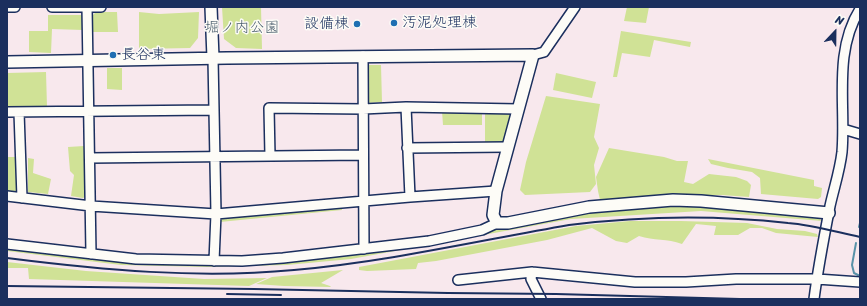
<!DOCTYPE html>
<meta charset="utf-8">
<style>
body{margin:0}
#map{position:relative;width:867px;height:306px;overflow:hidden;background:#f8e8ed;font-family:Sriracha,sans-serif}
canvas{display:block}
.frame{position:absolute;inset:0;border:8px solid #1b2f5e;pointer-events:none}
.north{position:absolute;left:815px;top:12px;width:40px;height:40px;-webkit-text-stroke:3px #fdfcf7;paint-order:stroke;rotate:22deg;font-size:11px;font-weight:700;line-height:16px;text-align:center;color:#1b2f5e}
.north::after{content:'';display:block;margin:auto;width:14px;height:18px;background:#1b2f5e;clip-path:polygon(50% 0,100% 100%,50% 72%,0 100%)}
</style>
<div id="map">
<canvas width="867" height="306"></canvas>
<div class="frame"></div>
<div class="north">N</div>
</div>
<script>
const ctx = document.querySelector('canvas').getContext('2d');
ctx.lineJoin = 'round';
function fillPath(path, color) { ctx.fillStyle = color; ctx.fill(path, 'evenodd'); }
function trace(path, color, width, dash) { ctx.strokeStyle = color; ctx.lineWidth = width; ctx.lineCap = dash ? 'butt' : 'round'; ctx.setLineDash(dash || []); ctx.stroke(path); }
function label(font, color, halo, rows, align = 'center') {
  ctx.font = font + ' Sriracha,"Klee One",sans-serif'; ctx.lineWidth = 3; ctx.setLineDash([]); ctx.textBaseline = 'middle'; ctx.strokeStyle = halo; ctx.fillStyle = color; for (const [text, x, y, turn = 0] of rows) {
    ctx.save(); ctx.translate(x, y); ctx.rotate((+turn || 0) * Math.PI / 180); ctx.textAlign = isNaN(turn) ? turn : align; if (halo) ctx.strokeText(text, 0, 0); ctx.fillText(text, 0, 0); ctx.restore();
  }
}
fillPath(new Path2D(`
 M222,7H261L262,49L236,48L224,39Z
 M627,7H649L646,23L624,21Z
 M96,12H117L118,32H93V15Z
 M139,12L159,14L199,12L198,38L190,48L139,49Z
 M48,15H84L83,30L52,29L51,53L29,52V31H48Z
 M621,31L691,42L690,47L654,40L650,57L622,53L617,77H613Z
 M365,65H381L382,102L367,103Z
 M107,68H122V90L107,89Z
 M46,72L47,107L7,106V73Z
 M556,73L596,82L592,98L553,90Z
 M546,96L600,104L594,137L599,148L594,165L596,184L590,192L525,195L520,190L526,162Z
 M442,111H482V125H443Z
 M485,112H514L505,144L485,142Z
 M84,146L85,197L83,198L71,196L74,175L70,171L68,147Z
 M609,148L664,157L677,161H688L684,182L693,184L709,174L736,177L747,181L751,185L749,197L722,195H681L631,197L611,201L600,200L598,191L596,177Z
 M7,157H15L18,190L15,192L7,191Z
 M28,158L34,159L33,173L51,179L48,194L28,192Z
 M708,159L814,180V186L822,188L821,197L818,199L761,194L760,178L752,172L728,168L711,164Z
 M666,207H699L750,210L791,216L818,217L822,221L701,211L571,219L351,259L287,265L207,267L121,265L7,251V247L215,264L477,232L528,224L568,215Z
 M342,208V210L220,222L222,219Z
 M630,221H681L747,223L777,229L805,231L817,234L818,237L776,233L762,228H750L738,235H714L716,226L696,224L682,244C667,238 654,241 639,236L627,243L616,241L592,228L547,240L436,261L418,263L416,269L367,271L359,270V267L576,226Z
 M7,262L86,271L204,279L267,278L249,286L29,279L28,268H7Z
 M343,270L321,283L330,286L331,287L284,286L256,284L272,277Z`), '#d0e296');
trace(new Path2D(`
 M859,227L860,223
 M856,243L852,265L854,273L860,276`), '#5992a8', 2);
const minor = new Path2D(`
 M7,7H15
 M52,7H101
 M87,7L91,254
 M533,55L544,52L575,7
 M363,56L364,249
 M213,58L216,214L214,261
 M406,107L410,197
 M7,112L214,110
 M19,112L22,198
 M843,129L860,134
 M407,148L507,147
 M270,156L269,108L363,109L406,107L518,109
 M90,158L363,155
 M7,196L91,206L216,214L410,197L496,191
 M7,244L136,259L242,261L283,258L429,241L482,230L497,223
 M532,272L531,279L541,299
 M458,280L532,272L635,282H686L736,279H817L860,282
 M814,299C818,268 824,237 830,206C834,188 840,170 842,152C846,105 833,52 860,9`);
const tertiary = new Path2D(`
 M211,7L213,58
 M7,62L227,58L533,55L496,191L493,215L497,223H508L589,207L673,200L701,201L829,213`);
trace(minor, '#1b2f5e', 12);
trace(tertiary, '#1b2f5e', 14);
trace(minor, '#fdfcf7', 9);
trace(tertiary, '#fdfcf7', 11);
trace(new Path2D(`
 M7,258C102,270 198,279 294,270C386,262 477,241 569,225C641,216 716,215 788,223C813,225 836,232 860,237
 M7,286L254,289L448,293L556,294L740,299
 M227,294L281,295`), '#1b2f5e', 2);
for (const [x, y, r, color] of [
 [394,23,4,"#1f6fb2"],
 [357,24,4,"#1f6fb2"],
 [113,55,4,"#1f6fb2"]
]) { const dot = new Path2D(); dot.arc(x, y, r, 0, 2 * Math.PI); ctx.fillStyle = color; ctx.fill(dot); trace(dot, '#fdfcf7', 1.5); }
label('15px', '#1b2f5e', '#fdfcf7', [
 ["汚泥処理棟",402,23],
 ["設備棟",349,24,"right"],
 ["長谷東",121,55]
], 'left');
label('15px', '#485c6c', '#fdfcf7', [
 ["堀ノ内公園",242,28]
]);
</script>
